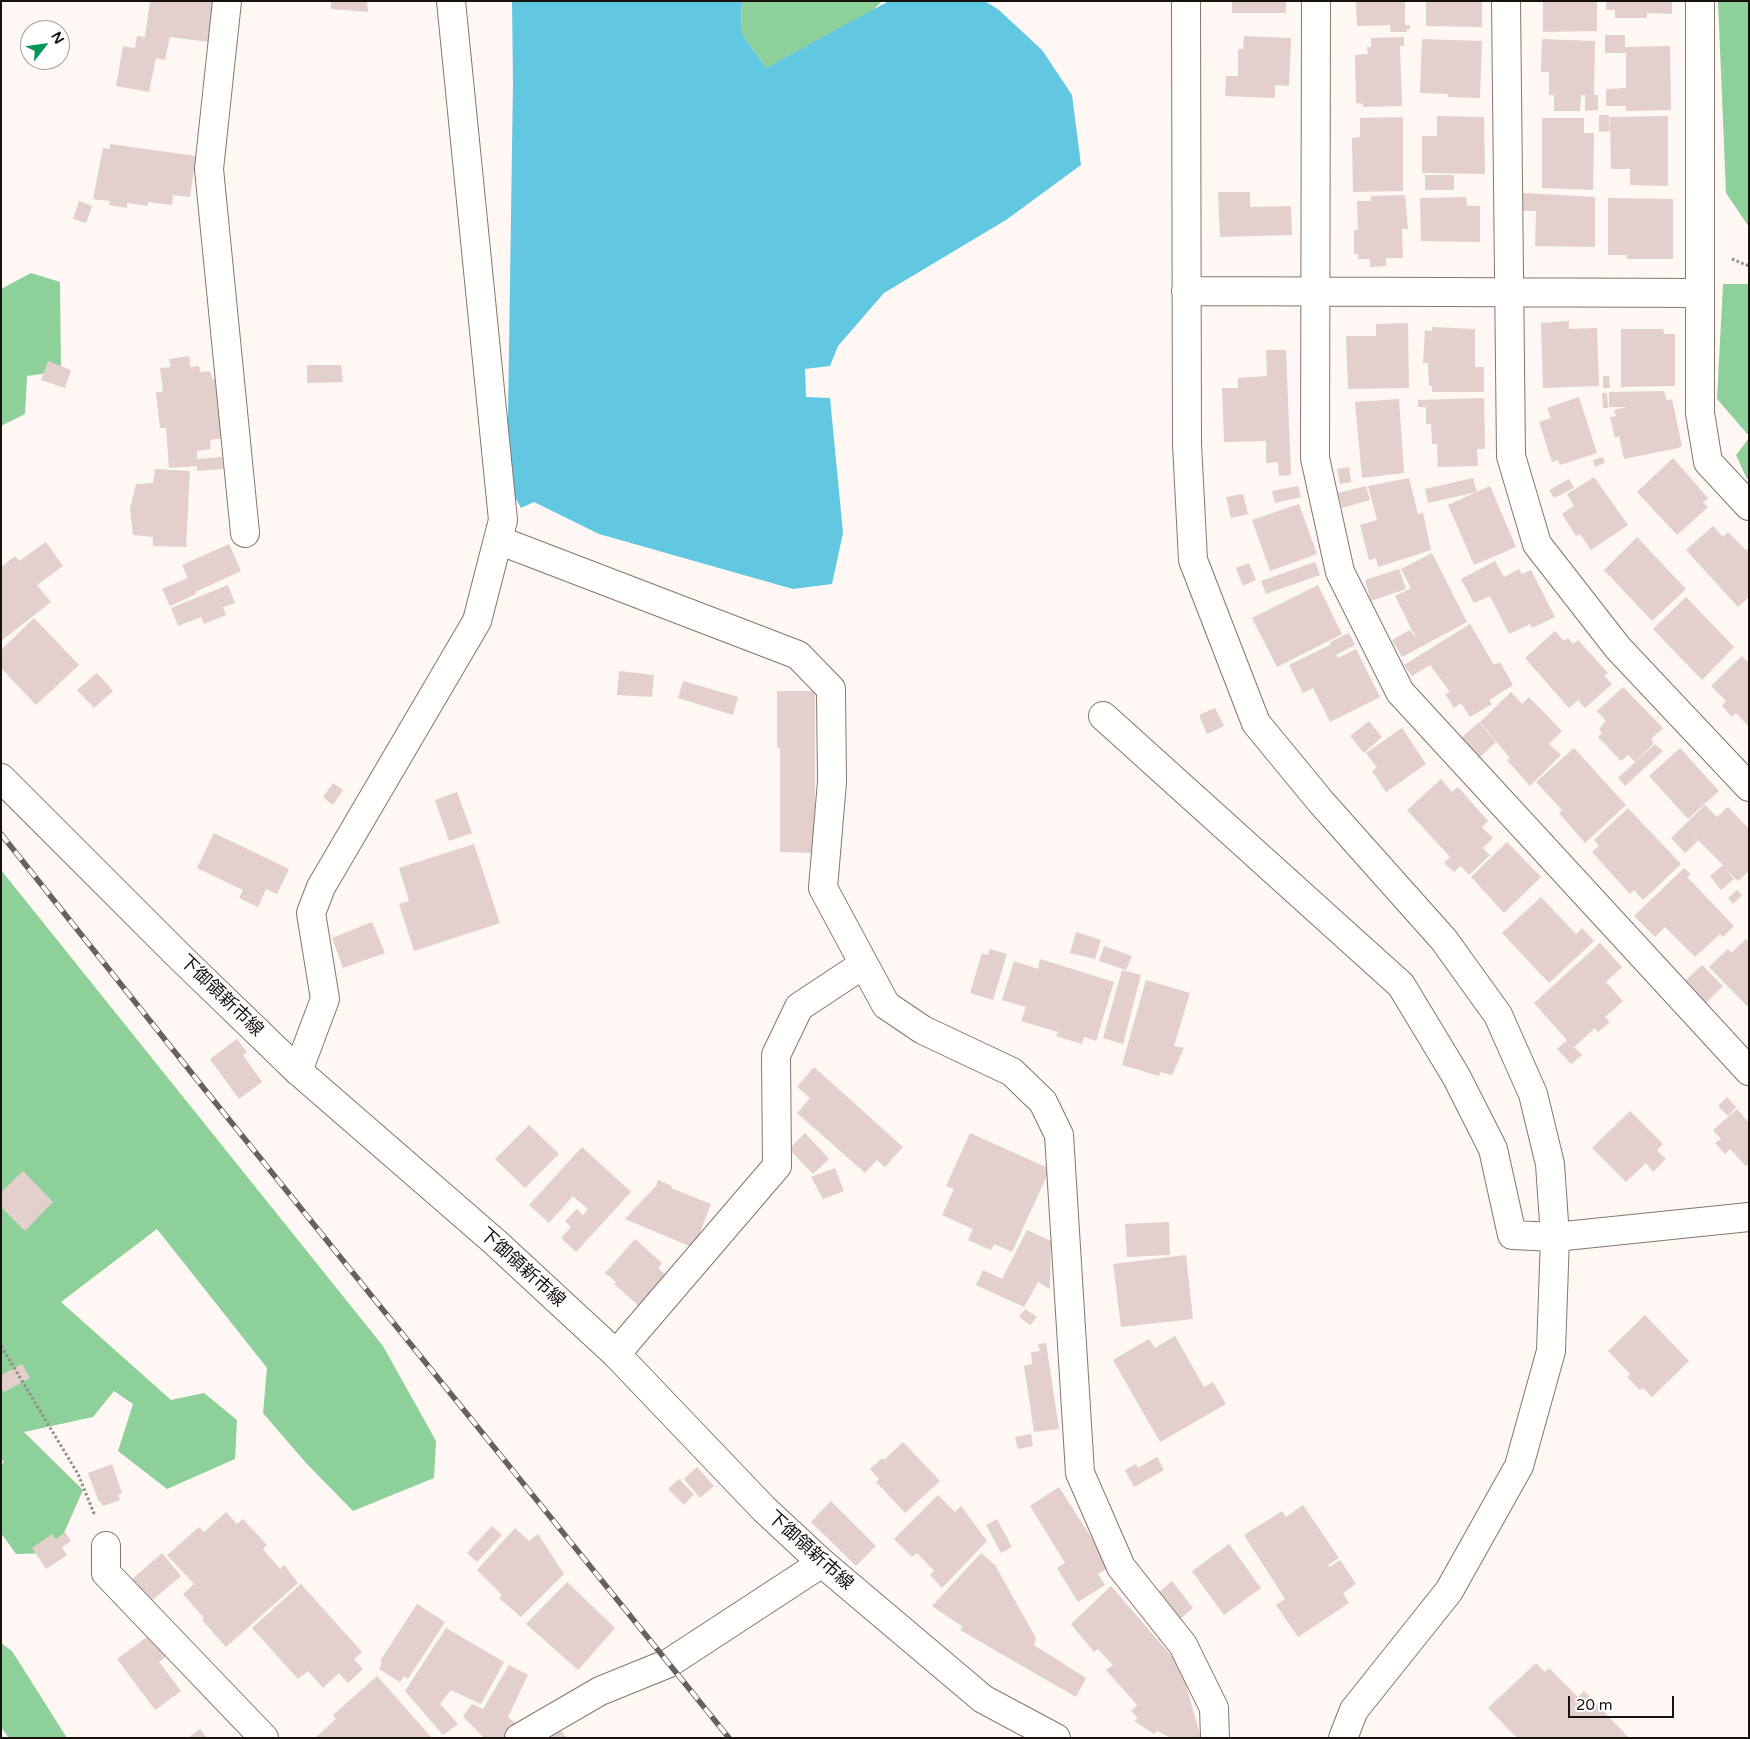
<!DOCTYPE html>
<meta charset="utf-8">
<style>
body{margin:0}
#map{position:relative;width:1750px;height:1739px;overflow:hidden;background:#fef7f3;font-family:"Varela Round",sans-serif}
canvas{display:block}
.frame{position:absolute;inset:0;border:2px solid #18120f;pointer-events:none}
.north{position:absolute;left:20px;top:20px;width:50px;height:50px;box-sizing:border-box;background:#fff;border:1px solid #a3a09f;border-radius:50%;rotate:60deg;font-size:14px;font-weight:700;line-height:20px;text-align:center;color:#18120f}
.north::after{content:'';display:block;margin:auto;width:18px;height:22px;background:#009658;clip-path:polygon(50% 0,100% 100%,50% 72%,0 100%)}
.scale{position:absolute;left:1568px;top:1696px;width:106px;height:22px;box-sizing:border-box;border:2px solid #18120f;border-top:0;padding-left:6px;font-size:15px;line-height:18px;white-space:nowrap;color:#18120f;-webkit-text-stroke:4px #fff;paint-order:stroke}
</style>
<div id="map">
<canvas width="1750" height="1739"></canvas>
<div class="frame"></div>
<div class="north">N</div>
<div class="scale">20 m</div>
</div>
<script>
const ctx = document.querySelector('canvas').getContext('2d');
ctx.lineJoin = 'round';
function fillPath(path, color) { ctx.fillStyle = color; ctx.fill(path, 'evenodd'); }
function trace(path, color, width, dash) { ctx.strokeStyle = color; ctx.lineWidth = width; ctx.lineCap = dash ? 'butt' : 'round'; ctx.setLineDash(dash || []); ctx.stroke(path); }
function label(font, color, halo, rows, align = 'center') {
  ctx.font = font + ' "Varela Round","Noto Sans JP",sans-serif'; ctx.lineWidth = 4.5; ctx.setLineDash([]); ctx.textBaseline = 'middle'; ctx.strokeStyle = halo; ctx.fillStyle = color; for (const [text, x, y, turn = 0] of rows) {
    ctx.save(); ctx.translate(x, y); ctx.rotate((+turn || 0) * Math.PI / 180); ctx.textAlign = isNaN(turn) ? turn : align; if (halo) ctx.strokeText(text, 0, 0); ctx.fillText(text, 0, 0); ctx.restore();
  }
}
fillPath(new Path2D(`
 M741,1H882L871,12L766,68L742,34Z
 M1718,1H1749V227L1726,193Z
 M31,273L60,282L61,371L27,376L25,414L1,426V289Z
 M1723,284H1749V436L1717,399Z
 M1749,438V478L1747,479L1736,455Z
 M1,870L383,1346L436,1441L434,1478L353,1511L306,1463L263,1413L267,1368L157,1229L61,1302L171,1400L204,1393L237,1420L235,1459L167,1489L118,1451L133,1404L114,1391L93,1417L24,1432L83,1490L55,1553L16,1554L1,1533V1465L4,1462L1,1458Z
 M1,1643L12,1651L67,1738H9L1,1727Z`), '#8ed09a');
fillPath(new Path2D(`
 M512,1H741L742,34L766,68L889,1H985L999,10L1042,50L1072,95L1081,165L1006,220L884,293L838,346L830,366L805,369L806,397L830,398L843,533L832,584L793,589L599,534L534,502L521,508L507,482L513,83Z`), '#62c8e1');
fillPath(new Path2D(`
 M150,1H223L217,43L170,37L165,60L156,58L149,92L116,86L123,46L135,48L137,36L145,37Z
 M331,1H367L368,12L331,9Z
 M1232,1H1286V13H1232Z
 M1356,1H1405V25H1410V29H1407V32H1391L1390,25L1357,26Z
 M1426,1H1482V27L1426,26Z
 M1543,1H1597V31L1543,32Z
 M1606,1H1672V14L1647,13V18H1615V10H1606Z
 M1605,35H1625V47L1670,46L1671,110L1626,111V106H1606V89L1626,88V53H1605Z
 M1244,36L1291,38L1289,86L1275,85V98L1225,96L1226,76H1238V49H1243Z
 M1404,37V46H1400L1402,106L1363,107V104L1356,103L1355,55L1368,54L1367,47H1371V38Z
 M1422,39L1482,41L1480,98L1448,97V94L1420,93Z
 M1542,39L1595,41L1594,95H1598V110L1585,111V95H1581L1580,111H1554V95H1549V72H1541Z
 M1599,115H1609L1610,131L1599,132Z
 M1437,116L1484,117L1485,174L1422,173V136H1437Z
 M1668,116V186L1630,185V169H1611L1610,117Z
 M1403,117V191L1353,192L1352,138L1360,137V118Z
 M1542,118H1584V133H1594L1593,190L1542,188Z
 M110,144L196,156L190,197L173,195L172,205L148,202V206L127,203V208L109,205L110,201L93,199L103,148L110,149Z
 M1425,175H1454V190H1425Z
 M1218,192H1250V207L1291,206L1292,235L1220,237Z
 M1523,193L1595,197V247L1535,246L1536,211H1522Z
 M1405,195L1408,229H1402L1403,258H1386V266L1370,267V259H1358V254H1354V230H1358L1357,201H1371V196Z
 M1466,197L1467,206H1480V242L1421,241L1420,198Z
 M1608,198L1673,199V259H1627V255H1608Z
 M79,201L92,206L86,223L73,219Z
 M1569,321V329L1597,328L1599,386L1543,388L1541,323Z
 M1408,323L1409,388L1348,389L1346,336H1376V324Z
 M1432,327L1475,329V367H1484V392H1432V386H1429L1428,363H1423L1425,330L1432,331Z
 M1621,329H1663L1664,334H1675V386L1621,387Z
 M1266,350H1286L1291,475L1279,476L1278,462L1266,463V441L1224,442L1222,388H1238V378L1267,376Z
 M189,356L190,367L199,366L200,372L210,371L212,379H216L223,438L210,440L211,449L197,451V459L222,457L223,469L197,471V466L169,468L166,428H160L156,392H163L160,368L171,367L169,359Z
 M48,361L71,370L65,388L41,380Z
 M307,365H341L343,382L307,383Z
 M1603,376H1609L1610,388H1603Z
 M1664,391L1667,401L1672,399L1682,446L1678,448L1624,459L1619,436L1615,438L1610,417L1616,416L1614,410L1627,407H1609V392Z
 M1602,393H1607L1608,408H1603Z
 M1579,397L1597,453L1560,465L1558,460L1552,462L1539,422L1551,418L1547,408Z
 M1484,398L1485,449H1477L1478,466L1438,467L1437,444H1432L1431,424H1426V407H1418V400Z
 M1399,399L1404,473L1362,478L1355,402Z
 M1603,457L1605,463L1595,467L1593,460Z
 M1673,458L1708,498L1703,503L1708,507L1677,535L1637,492Z
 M1349,467L1351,482L1340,484L1337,469Z
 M155,469L190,471L186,547L153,546V537L133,535L130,509L136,484L153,483Z
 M1594,477L1628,525L1591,550L1580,534L1576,536L1562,514L1574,506L1567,494Z
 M1409,478L1418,514L1423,513L1431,550L1378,567L1376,558L1369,560L1360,525L1377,520L1368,486Z
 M1473,478L1477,492L1428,503L1425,489Z
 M1569,479L1574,488L1554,498L1549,490Z
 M1298,486L1301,497L1275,503L1272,491Z
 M1366,486L1370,500L1342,508L1338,493Z
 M1490,486L1516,547L1474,565L1448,505Z
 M1243,494L1248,514L1231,518L1226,497Z
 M1299,504L1317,554L1270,571L1252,520Z
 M1713,526L1723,537L1728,532L1746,550L1749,548V597L1738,607L1686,550Z
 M1637,537L1686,589L1652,621L1604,570Z
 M46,542L63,566L37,585L51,602L1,641V567L15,556L19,561Z
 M229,544L241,571L195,592L196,594L170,606L162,589L188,578L182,565Z
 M1432,553L1467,622L1402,657L1392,640L1410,630L1417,640L1395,596L1411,588L1401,569Z
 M1495,561L1504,577L1519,569L1522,574L1531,570L1555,617L1532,628L1530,624L1509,634L1490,596L1474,603L1461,579Z
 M1315,562L1320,575L1266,594L1261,581Z
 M1249,563L1256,580L1243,586L1236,568Z
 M1399,569L1406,589L1371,601L1365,580Z
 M228,585L235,603L223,607L226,615L204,624L201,617L178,626L171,608Z
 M1318,585L1342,634L1277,667L1252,618Z
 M1686,597L1734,647L1702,680L1653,629Z
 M34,618L79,665L36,705L1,668V650Z
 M1470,624L1494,665L1500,662L1513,685L1489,700L1492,704L1470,717L1461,703L1454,708L1445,694L1450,692L1430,665L1412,676L1404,665Z
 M1555,631L1564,641L1568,638L1573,644L1578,640L1608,673L1604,676L1612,684L1585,708L1578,700L1569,708L1525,658Z
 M1349,633L1355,645L1336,655L1338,658L1356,649L1380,697L1330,722L1313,688L1303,693L1289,665L1328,646L1331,644L1330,642Z
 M1742,656L1749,663V727L1736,713L1732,717L1722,706L1726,701L1711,686Z
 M619,671L654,675L652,697L617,695Z
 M97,673L113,691L94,708L77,690Z
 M683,681L738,697L733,715L678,698Z
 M1623,687L1663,728L1651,739L1654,743L1635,762L1628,755L1621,761L1598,737L1602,733L1599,729L1606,721L1597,711Z
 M777,691H815V853L780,852V748H777Z
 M1511,692L1522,704L1529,697L1562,731L1549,744L1561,755L1530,786L1507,760L1510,758L1480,722Z
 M1215,708L1224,726L1207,734L1199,715Z
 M1369,721L1382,737L1364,753L1350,736Z
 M1479,722L1496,742L1478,759L1460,739Z
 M1402,728L1426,764L1386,792L1372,771L1377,768L1366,753Z
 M1655,744L1663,751L1625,786L1618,778Z
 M1574,748L1626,805L1585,843L1559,813L1562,810L1536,782Z
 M1680,748L1719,791L1688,819L1649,776Z
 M1441,779L1452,792L1458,787L1488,821L1482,827L1493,838L1483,848L1490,855L1469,875L1461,866L1454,872L1444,863L1450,857L1407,810Z
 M333,783L343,790L333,805L323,797Z
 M457,792L472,833L449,841L435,800Z
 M1705,805L1717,817L1728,807L1749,829V871L1738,881L1725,868L1734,879L1721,890L1710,876L1723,865L1693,835L1698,841L1685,853L1671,838Z
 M1628,808L1681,864L1643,900L1634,890L1630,894L1592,852L1599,846L1594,840Z
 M214,833L289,869L277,894L266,889L258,907L239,898L243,890L197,868Z
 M1507,842L1541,877L1504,913L1471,877Z
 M474,844L500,923L414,951L399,904L409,901L399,868Z
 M1684,868L1691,874L1687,877L1734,926L1723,937L1720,934L1695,957L1665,927L1655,937L1634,916Z
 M1737,890L1742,895L1733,904L1728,898Z
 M1541,897L1576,934L1582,928L1594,941L1549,983L1502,933Z
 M372,922L385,953L343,968L332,938Z
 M1076,932L1101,940L1095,959L1070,953Z
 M1746,939L1749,941V1008L1709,967L1728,949L1731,953Z
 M1600,943L1622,967L1606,982L1623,1001L1605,1017L1610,1022L1598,1032L1595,1028L1574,1047L1582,1055L1571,1064L1557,1049L1567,1040L1534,1003Z
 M1104,946L1132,956L1126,970L1099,961Z
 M990,949L1007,954L993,1000L970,993L982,953L988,955Z
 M1040,959L1114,982L1096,1041L1084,1037L1082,1044L1056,1036L1058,1032L1021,1021L1026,1007L1002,1000L1014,961L1038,969Z
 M1702,965L1723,986L1706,1003L1685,981Z
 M1122,970L1141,975L1123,1044L1103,1038Z
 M1146,980L1190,993L1174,1046L1184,1048L1172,1075L1160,1072L1159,1076L1122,1065Z
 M237,1039L247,1052L243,1055L262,1082L239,1099L210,1059Z
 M814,1067L903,1147L885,1167L877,1160L865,1173L797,1113L810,1098L797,1087Z
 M1727,1097L1736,1107L1728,1116L1718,1106Z
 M1737,1109L1749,1123V1164L1746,1166L1730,1149L1725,1154L1715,1143L1721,1139L1713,1130Z
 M1630,1111L1663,1144L1657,1150L1666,1159L1653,1172L1646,1163L1626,1182L1592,1148Z
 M529,1125L559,1154L525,1188L495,1159Z
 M805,1133L829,1159L813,1174L789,1149Z
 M970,1133L1050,1169L1012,1252L994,1244L991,1250L968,1240L973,1229L942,1215L954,1189L946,1186Z
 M582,1147L631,1192L576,1252L561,1238L571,1227L565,1221L577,1209L583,1215L588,1209L573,1196L549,1223L529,1205Z
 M835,1168L844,1191L823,1199L811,1177Z
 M23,1171L53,1202L25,1231L1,1207V1192Z
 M658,1180L672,1186L671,1188L711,1204L694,1248L625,1219L656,1186Z
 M1169,1222L1170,1255L1127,1257L1125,1224Z
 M1027,1230L1051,1241L1050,1289L1038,1282L1024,1307L976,1285L983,1270L1002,1279Z
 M635,1239L662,1263L658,1268L668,1277L640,1307L614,1284L616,1282L605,1273Z
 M1186,1255L1193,1319L1121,1327L1113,1264Z
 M1025,1309L1037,1317L1030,1325L1019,1317Z
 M1645,1315L1689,1361L1652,1397L1643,1388L1640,1390L1627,1377L1630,1374L1608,1351Z
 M1175,1336L1204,1387L1213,1382L1226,1404L1160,1442L1113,1360L1149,1339L1155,1348Z
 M1046,1343L1059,1429L1034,1432L1024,1366L1032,1364L1031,1352L1040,1351L1038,1344Z
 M22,1364L30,1378L4,1392L1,1388V1375Z
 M1031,1434L1033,1446L1018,1449L1015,1437Z
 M903,1442L940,1481L905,1513L876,1482L879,1479L870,1469L882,1458L884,1460Z
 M1157,1457L1164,1470L1134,1487L1125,1470L1136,1464L1138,1468Z
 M112,1464L122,1493L118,1495L120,1500L103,1506L100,1501L99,1502L88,1473Z
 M697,1467L714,1486L700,1498L684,1479Z
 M679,1479L694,1494L684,1505L668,1489Z
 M1059,1487L1110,1567L1098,1574L1105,1585L1078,1602L1057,1568L1065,1563L1030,1506Z
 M938,1495L955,1512L961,1506L987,1541L942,1588L930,1575L934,1571L917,1553L912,1557L894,1539Z
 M831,1501L876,1546L856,1566L811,1522Z
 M1303,1505L1339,1558L1328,1565L1330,1567L1340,1560L1356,1584L1343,1593L1349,1603L1298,1637L1276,1605L1285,1599L1244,1535L1282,1511L1286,1517Z
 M226,1512L237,1524L243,1519L267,1545L263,1549L280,1569L284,1565L298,1583L226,1647L202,1620L204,1618L183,1594L194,1584L167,1555L199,1527L204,1532Z
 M997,1519L1012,1547L1001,1553L986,1525Z
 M492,1526L502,1535L477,1562L467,1553Z
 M515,1528L529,1541L538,1534L564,1574L521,1617L499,1598L502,1595L477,1570Z
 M65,1532L71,1541L62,1547L67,1555L46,1569L32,1548L52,1534L56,1539Z
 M1229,1544L1261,1588L1224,1615L1192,1571Z
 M162,1553L181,1576L149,1603L130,1581Z
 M981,1553L995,1565L1036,1638L1034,1645L1086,1678L1076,1697L960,1630L963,1627L932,1606Z
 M1172,1581L1193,1608L1180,1619L1159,1592Z
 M567,1582L615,1628L578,1670L526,1624Z
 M301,1584L362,1652L354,1659L363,1669L348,1683L339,1673L323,1688L308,1671L298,1679L252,1628Z
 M1111,1586L1181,1667L1201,1738H1171L1157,1731L1154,1734L1134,1721L1138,1718L1131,1711L1137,1705L1106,1670L1113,1665L1098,1649L1094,1652L1071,1624Z
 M417,1604L445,1622L408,1679L404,1676L400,1682L379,1669L382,1662L380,1661Z
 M446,1628L504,1662L481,1704L451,1690L440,1704L458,1724L443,1735L405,1691Z
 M151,1634L167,1656L159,1662L181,1691L155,1710L117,1659Z
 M1536,1663L1545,1672L1549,1668L1578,1697L1584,1691L1629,1738H1517L1488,1708Z
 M509,1665L528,1675L508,1717L519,1726L504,1738H484L463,1716L472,1704L483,1709Z
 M377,1676L432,1738H315L336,1719L333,1715Z
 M200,1729L207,1738H188Z
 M560,1729L567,1738H553L552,1736Z`), '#e3cfcb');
const minor = new Path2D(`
 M227,1L209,169L245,533
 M1186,1L1187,444L1193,560L1256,723L1321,802L1444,940L1498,1015L1533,1094L1550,1164L1555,1237L1551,1351L1519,1466L1449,1591L1354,1710L1343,1738
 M1316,1L1315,458L1340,572L1400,692L1749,1071
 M1506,1L1511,456L1537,544L1618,648L1749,787
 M1700,1V413L1708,462L1749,506
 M1186,291L1700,293
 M498,540L798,655L831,689L832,782L823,888L886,1005L923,1030L1012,1072L1043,1102L1059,1135L1080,1473L1121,1567L1183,1645L1214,1708L1215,1738
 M1103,716L1401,985L1456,1076L1493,1149L1512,1235L1555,1237L1749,1217
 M298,1071L325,999L311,913L321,887L477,621L503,520L451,1
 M616,1354L777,1166L776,1055L799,1007L864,964
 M106,1546V1573L264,1738
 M519,1738L600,1691L669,1663L822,1563`);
const major = new Path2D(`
 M1,778L179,956L298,1071L495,1242L616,1354L764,1509L822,1563L983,1699L1056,1738`);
trace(minor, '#84766c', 30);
trace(major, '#84766c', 30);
trace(new Path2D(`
 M1732,259L1749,266
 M1,1346L78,1474L95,1516`), '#928c88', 3, [2.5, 2.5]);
trace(minor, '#fff', 28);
trace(major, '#fff', 28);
const rail = new Path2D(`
 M1,834L206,1091L729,1738`);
trace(rail, '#67615d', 5.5);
trace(rail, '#fff', 4, [11]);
label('18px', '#18120f', '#fff', [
 ["下御領新市線",221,996,44],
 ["下御領新市線",522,1268,42],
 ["下御領新市線",810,1551,42]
]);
</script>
